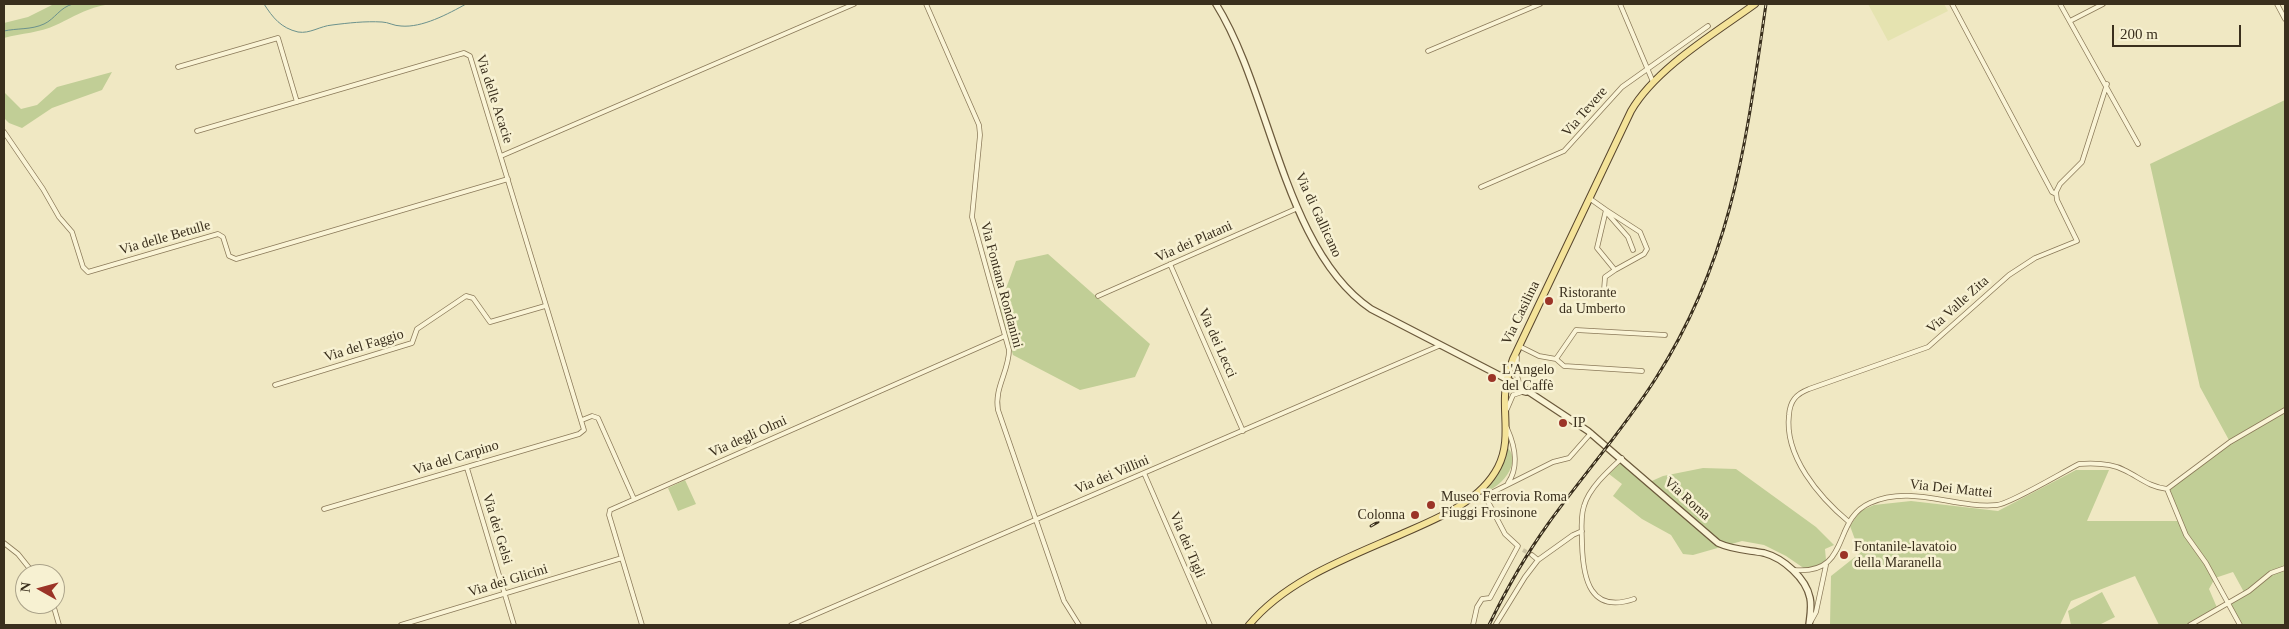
<!DOCTYPE html>
<meta charset="utf-8">
<style>
body{margin:0}
#map{position:relative;width:2289px;height:629px;overflow:hidden;background:#f0e8c3;font-family:"Times New Roman",serif}
canvas{display:block}
.frame{position:absolute;inset:0;border:5px solid #3a2f1d;pointer-events:none}
.north{position:absolute;left:15px;top:564px;width:50px;height:50px;box-sizing:border-box;background:#f7f1d2;border:1px solid #aba38a;border-radius:50%;rotate:277deg;font-size:14px;font-weight:700;line-height:20px;text-align:center;color:#3a2f1d}
.north::after{content:'';display:block;margin:auto;width:18px;height:22px;background:#9b3427;clip-path:polygon(50% 0,100% 100%,50% 72%,0 100%)}
.scale{position:absolute;left:2112px;top:25px;width:129px;height:22px;box-sizing:border-box;border:2px solid #3a2f1d;border-top:0;padding-left:6px;font-size:15px;line-height:18px;white-space:nowrap;color:#3a2f1d;-webkit-text-stroke:4px #f7f1d2;paint-order:stroke}
</style>
<div id="map">
<canvas width="2289" height="629"></canvas>
<div class="frame"></div>
<div class="north">N</div>
<div class="scale">200 m</div>
</div>
<script>
const ctx = document.querySelector('canvas').getContext('2d');
ctx.lineJoin = 'round';
function fillPath(path, color) { ctx.fillStyle = color; ctx.fill(path, 'evenodd'); }
function trace(path, color, width, dash) { ctx.strokeStyle = color; ctx.lineWidth = width; ctx.lineCap = dash ? 'butt' : 'round'; ctx.setLineDash(dash || []); ctx.stroke(path); }
function label(font, color, halo, rows, align = 'center') {
  ctx.font = font + ' "Times New Roman",serif'; ctx.lineWidth = 5; ctx.setLineDash([]); ctx.textBaseline = 'middle'; ctx.strokeStyle = halo; ctx.fillStyle = color; for (const [text, x, y, turn = 0] of rows) {
    ctx.save(); ctx.translate(x, y); ctx.rotate((+turn || 0) * Math.PI / 180); ctx.textAlign = isNaN(turn) ? turn : align; if (halo) ctx.strokeText(text, 0, 0); ctx.fillText(text, 0, 0); ctx.restore();
  }
}
fillPath(new Path2D(`
 M1868,4H1944L1948,11L1888,41Z`), '#e5e3b0');
fillPath(new Path2D(`
 M54,4H114C89,6 78,15 56,25C39,33 22,33 4,38V23L28,17Z
 M112,72L102,90L52,108L22,128L9,123L4,118V92L21,109L37,105L57,87Z
 M2285,100V625H2241L2227,604L2245,594L2233,572L2215,578L2209,589L2218,610L2190,625H2159L2135,576L2071,601L2060,625H1830L1831,576L1860,553L1850,526L1860,511L1874,505L1911,501L1998,511L2076,470H2109L2087,521H2180L2167,489L2230,442L2200,387L2150,164Z
 M1048,254L1150,344L1135,377L1080,390L1013,355L999,308L1016,261Z
 M1508,448C1522,464 1500,489 1482,493L1501,467Z
 M1621,462L1645,484L1663,476L1703,468L1736,469L1816,527L1834,545L1825,549L1826,560L1818,567L1805,569L1786,556L1764,545L1742,541L1693,555L1683,554L1671,535L1642,519L1613,496L1622,484L1609,474Z
 M685,480L696,504L678,511L668,488Z
 M2102,592L2115,617L2099,625H2071L2068,611Z`), '#c1ce96');
trace(new Path2D(`
 M264,4C273,18 281,28 298,32C310,34 320,26 332,25C348,23 365,21 382,22C388,22 394,26 401,26C422,28 448,14 466,4
 M4,31C17,28 31,30 44,24C55,19 60,7 73,4`), '#6b918c', 1);
trace(new Path2D(`
 M1523,550L1532,555`), '#ccc3a2', 4, [4, 2]);
const street = new Path2D(`
 M926,4L979,125L980,135L972,217L1009,350C1009,371 994,388 998,410L1064,601L1079,625
 M1620,4L1653,82
 M1952,4L2052,192L2056,194
 M2060,4L2138,144
 M2277,4L2285,19
 M2070,21L2103,4
 M1428,51L1540,4
 M178,67L278,38L297,102
 M197,131L464,53L470,56L584,430L579,434L324,509
 M4,132L43,189L59,217L72,232L83,267L88,272L218,234L223,237L229,256L236,259L508,179
 M501,156L854,4
 M1481,187L1564,151L1622,87L1708,26
 M1589,198L1606,210L1597,248L1615,270L1644,254L1647,249L1640,232L1606,210
 M1607,213L1628,237L1633,250
 M1170,264L1243,431
 M1604,290L1605,277L1615,270
 M1098,296L1298,208
 M1519,346L1539,356L1556,359L1564,366L1642,371
 M1517,357L1516,372L1520,386
 M1556,359L1576,330L1665,335
 M275,385L412,343L417,329L466,296L473,298L490,322L545,306
 M1507,409L1513,395L1522,392
 M582,420L592,416L598,418L634,499
 M1507,428C1515,446 1519,467 1508,483
 M1622,458C1609,470 1589,488 1584,506C1580,518 1582,532 1582,544C1583,579 1590,614 1634,599
 M467,468L514,625
 M1144,473L1210,625
 M2167,489L2186,535L2206,563L2240,625
 M1471,500L1485,496L1553,462L1569,458L1591,433
 M1849,522C1819,497 1784,456 1789,415C1790,401 1796,394 1809,389L1928,347L2009,275L2035,258L2077,241L2057,200L2056,192L2060,184L2082,162L2107,84
 M4,543L18,554L34,574
 M1532,555L1538,560
 M1794,570C1852,575 1831,520 1870,503C1912,484 1954,509 1997,505C2010,504 2063,472 2079,464C2094,463 2111,463 2124,470C2139,477 2149,487 2167,489L2230,442L2285,410
 M53,604L59,625
 M1810,623L1816,612L1826,565
 M1496,624L1525,577L1538,560L1573,535L1582,531
 M401,625L622,558
 M642,625L609,515L610,510L1005,336
 M791,625L1441,345
 M1473,625L1477,607L1482,599L1490,598L1518,546L1505,534L1485,496
 M2190,625L2249,591L2271,573L2285,568`);
const secondary = new Path2D(`
 M1216,4C1271,92 1284,250 1371,309L1520,386L1588,431L1718,543C1733,550 1748,550 1764,553C1783,558 1806,578 1810,598C1812,607 1810,616 1809,625
 M1509,382L1515,389L1526,392`);
const primary = new Path2D(`
 M1249,625C1287,579 1350,557 1404,533C1438,518 1480,502 1498,467C1510,444 1504,420 1505,396C1505,383 1509,371 1513,359L1631,111C1656,68 1715,33 1755,4`);
trace(street, '#8a7959', 5.5);
trace(secondary, '#6c5a3c', 8);
trace(primary, '#58462d', 8);
trace(street, '#faf4d6', 4);
trace(secondary, '#faf4d6', 5.5);
trace(primary, '#f4e399', 6);
const rail = new Path2D(`
 M1371,526L1378,522
 M1489,625C1506,590 1525,556 1548,524C1583,475 1624,429 1656,378C1733,257 1746,142 1766,4`);
trace(rail, '#3a2f1d', 3);
trace(rail, '#f7f1d2', 1, [4]);
for (const [x, y, r, color] of [
 [1549,301,5,"#9b3427"],
 [1492,378,5,"#9b3427"],
 [1563,423,5,"#9b3427"],
 [1431,505,5,"#9b3427"],
 [1415,515,5,"#9b3427"],
 [1844,555,5,"#9b3427"]
]) { const dot = new Path2D(); dot.arc(x, y, r, 0, 2 * Math.PI); ctx.fillStyle = color; ctx.fill(dot); trace(dot, '#f7f1d2', 2); }
label('14px', '#3a2f1d', '#f7f1d2', [
 ["Via delle Acacie",494,99,72],
 ["Via Tevere",1585,112,-49],
 ["Via di Gallicano",1318,215,65],
 ["Via delle Betulle",165,238,-16],
 ["Via dei Platani",1194,242,-24],
 ["Via Fontana Rondanini",1001,285,75],
 ["Via Valle Zita",1958,305,-42],
 ["Via Casilina",1521,313,-64],
 ["Via dei Lecci",1217,343,66],
 ["Via del Faggio",364,346,-17],
 ["Via degli Olmi",748,437,-24],
 ["Via del Carpino",456,458,-17],
 ["Via dei Villini",1112,475,-23],
 ["Via Dei Mattei",1951,489,6],
 ["Via Roma",1687,499,42],
 ["Via dei Gelsi",497,529,73],
 ["Via dei Tigli",1187,545,67],
 ["Via dei Glicini",508,581,-17]
]);
label('14px', '#3a2f1d', '#f7f1d2', [
 ["Ristorante",1559,293],
 ["da Umberto",1559,309],
 ["L'Angelo",1502,370],
 ["del Caffè",1502,386],
 ["IP",1573,423],
 ["Museo Ferrovia Roma",1441,497],
 ["Fiuggi Frosinone",1441,513],
 ["Colonna",1405,515,"right"],
 ["Fontanile-lavatoio",1854,547],
 ["della Maranella",1854,563]
], 'left');
</script>
